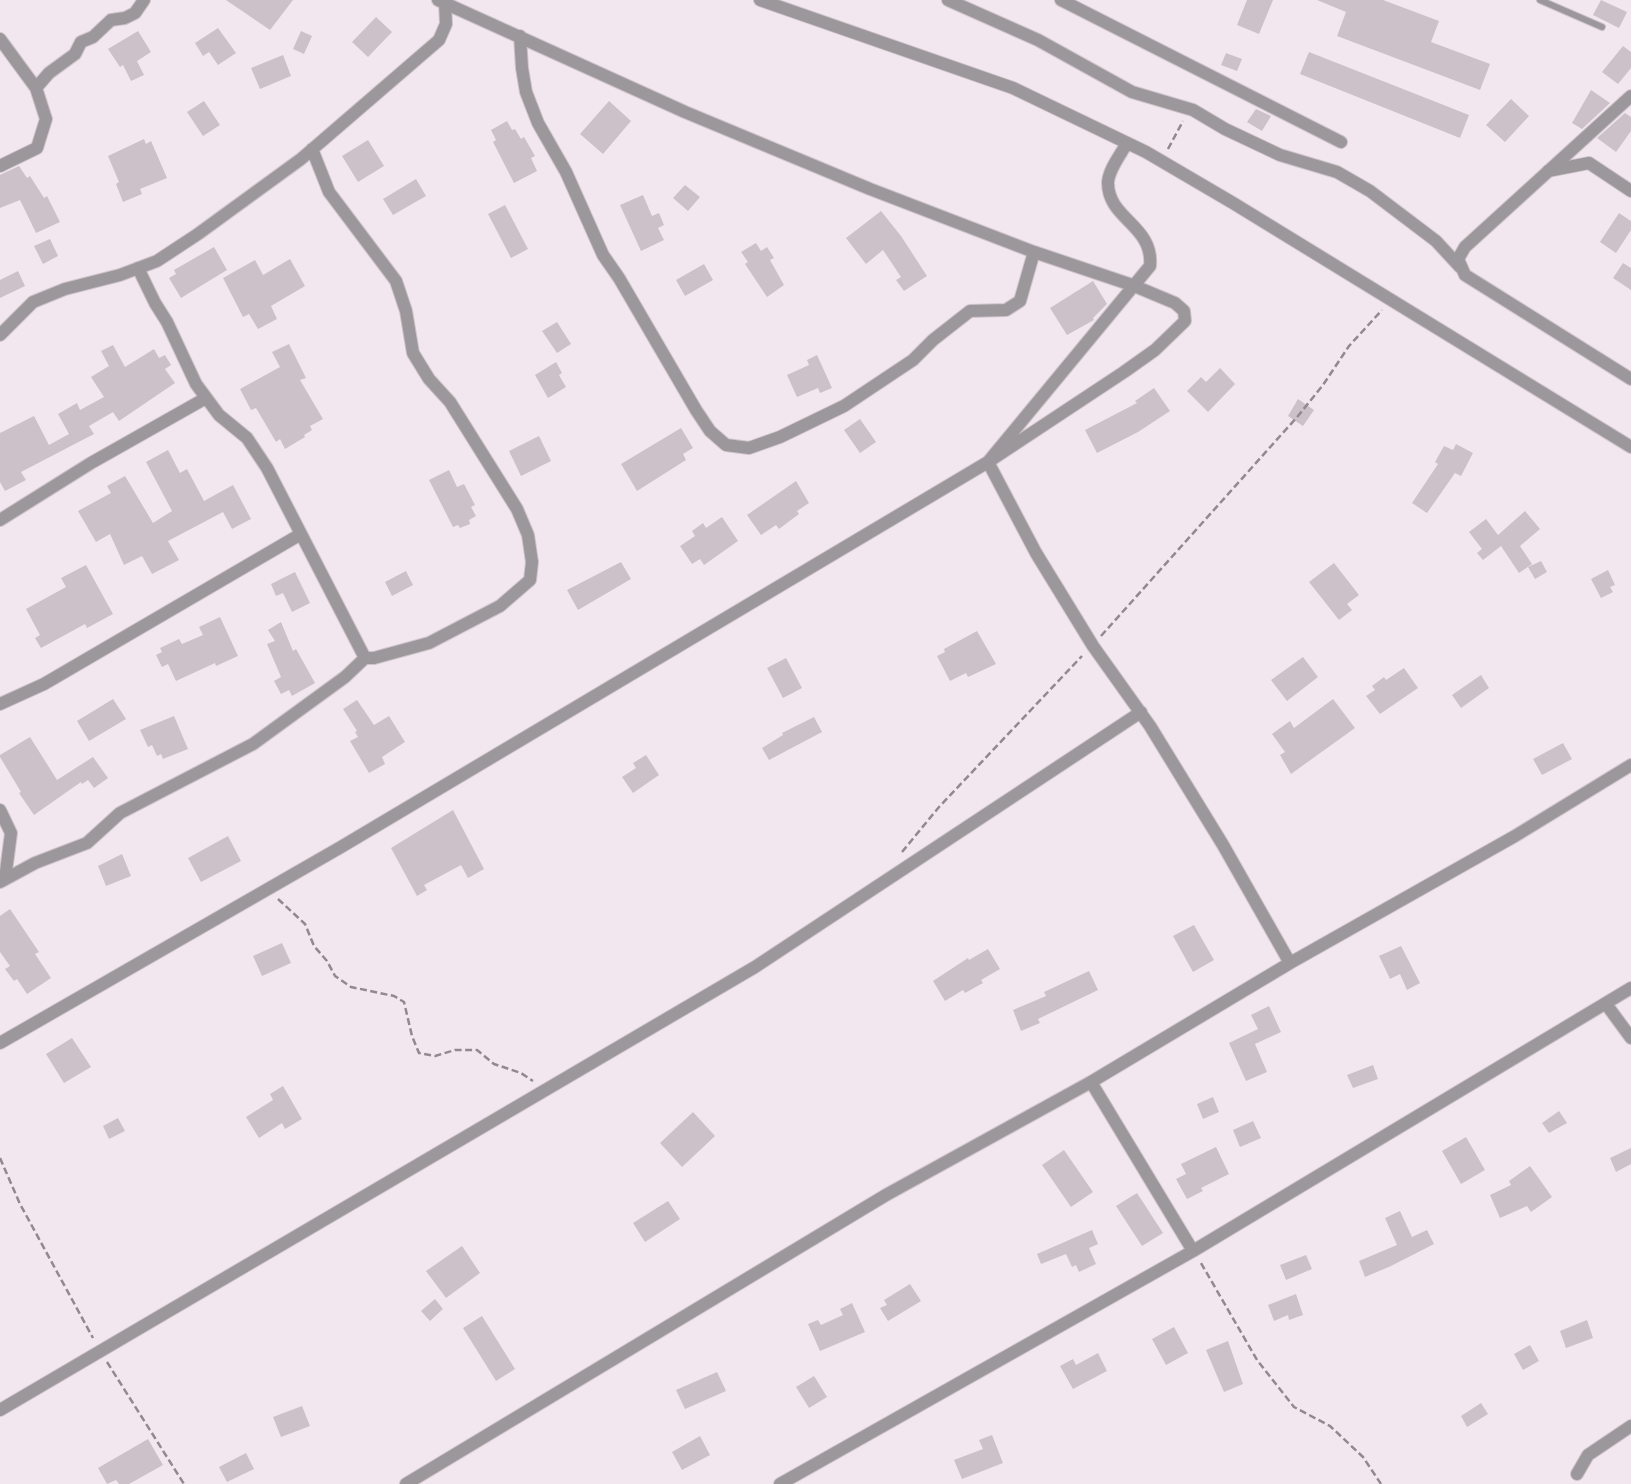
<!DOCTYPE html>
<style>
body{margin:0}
canvas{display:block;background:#f2e7ee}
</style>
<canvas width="1631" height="1484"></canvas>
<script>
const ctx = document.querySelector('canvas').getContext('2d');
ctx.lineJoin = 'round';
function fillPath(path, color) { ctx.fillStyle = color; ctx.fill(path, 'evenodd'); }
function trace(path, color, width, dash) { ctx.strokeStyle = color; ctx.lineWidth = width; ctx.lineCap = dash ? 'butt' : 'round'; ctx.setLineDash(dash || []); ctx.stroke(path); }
fillPath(new Path2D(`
 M226,0H293L270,30Z
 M1247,0H1273L1259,34L1237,25Z
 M1317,0H1383L1439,21L1431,42L1490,64L1480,90L1337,36L1346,12Z
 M1601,0L1627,12L1619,28L1593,15Z
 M376,17L392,32L368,57L352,42Z
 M218,28L236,53L218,65L209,52L203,56L195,43Z
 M138,31L151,52L137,61L144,75L131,81L123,65L120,67L108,49Z
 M301,31L312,36L304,54L293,49Z
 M1623,46L1631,52V68L1618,84L1602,72Z
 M1309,52L1469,115L1460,138L1300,74Z
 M1226,53L1242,59L1237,71L1221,65Z
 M283,55L291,76L260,89L251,68Z
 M1591,90L1610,103L1582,129L1572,123Z
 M1511,99L1529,116L1505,142L1486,125Z
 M204,101L220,125L203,136L187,112Z
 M609,101L631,121L603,154L580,134Z
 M1256,109L1271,116L1262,131L1247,122Z
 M1625,113L1631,117V131L1616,152L1597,138Z
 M507,121L512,130L515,129L521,139L524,137L535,156L531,158L537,171L514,183L493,142L496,140L491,130Z
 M144,139L146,144L151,141L167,178L140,189L142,194L123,202L116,184L119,182L108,156Z
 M368,140L384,166L358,182L342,156Z
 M19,166L27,178L30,176L44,198L47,196L60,222L36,233L20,200L0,208V175Z
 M416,179L426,196L393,215L383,199Z
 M685,185L700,197L688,211L673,198Z
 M643,195L652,216L659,213L664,225L658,228L664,240L641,251L620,205Z
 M505,205L528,249L511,258L488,214Z
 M881,211L901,236L927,276L904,291L896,280L901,277L883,250L866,264L846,238Z
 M1619,213L1631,221V230L1616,253L1600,242Z
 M50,239L58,256L43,264L34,246Z
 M756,243L761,251L767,247L774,258L770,260L784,285L767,297L745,264L748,262L741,252Z
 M214,247L227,270L181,298L169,278L176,274L174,270Z
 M290,259L305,286L271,306L277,319L258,329L249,314L243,317L223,278L255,260L263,275Z
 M1623,263L1631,268V290L1613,278Z
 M704,264L713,280L685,296L676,280Z
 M18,271L25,286L0,298V280Z
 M1093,281L1107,304L1093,318L1094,320L1067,335L1050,308Z
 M557,322L571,344L557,353L542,331Z
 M289,344L306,378L300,380L323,419L310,426L312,430L304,435L305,437L285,449L280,439L276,442L256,408L251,410L240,389L280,367L272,352Z
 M113,345L125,367L154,349L159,358L165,355L171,365L165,369L175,383L119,421L113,412L89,426L94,434L21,472L26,480L5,491L0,482V433L34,416L49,445L69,434L58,414L77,403L80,410L104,397L91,377L109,366L101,351Z
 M817,355L832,388L820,393L818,388L797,397L787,375L809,365L807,360Z
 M556,362L562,373L559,375L566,387L548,398L535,375Z
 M1220,368L1235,384L1208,412L1187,391L1201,377L1206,382Z
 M1154,388L1170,411L1138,432L1097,453L1085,430L1137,403L1135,401Z
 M1298,399L1314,410L1303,426L1288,416Z
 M860,419L876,442L860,453L844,430Z
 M681,428L693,448L683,454L686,460L637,491L621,464Z
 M539,436L551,461L521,476L509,451Z
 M1456,444L1473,453L1461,476L1455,473L1427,513L1412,503L1438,464L1435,462L1444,446L1453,450Z
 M168,450L180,473L187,469L204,501L233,485L251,519L232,529L223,512L168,541L179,560L152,574L142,556L124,565L110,534L96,542L78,511L111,493L107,486L125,476L153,523L172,511L146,462Z
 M449,470L457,487L464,484L475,505L471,507L476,516L469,520L470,524L460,528L458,525L453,527L429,480Z
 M796,481L809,503L797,511L799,514L779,529L776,525L761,535L747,515Z
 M1525,511L1540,529L1520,546L1532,564L1519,573L1501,546L1483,560L1477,553L1482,549L1469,532L1486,519L1498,535Z
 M722,517L738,541L704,565L700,559L692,564L680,546L695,536L692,531L703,523L706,528Z
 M1541,561L1547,572L1535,579L1528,567Z
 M621,562L631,579L578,610L567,590Z
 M1334,563L1359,595L1347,604L1352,610L1339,620L1309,582Z
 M86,565L113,614L87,628L85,624L41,648L35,638L40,635L26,609L66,587L61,578Z
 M1608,570L1615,585L1610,587L1613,592L1601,598L1591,579Z
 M406,571L413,585L392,596L385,582Z
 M295,572L310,603L292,612L283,593L276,596L271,584Z
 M220,617L238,656L216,666L215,663L176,681L168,664L162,667L156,655L162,652L160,648L179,639L182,644L203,635L199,627Z
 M281,622L293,651L296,649L315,683L292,696L289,690L281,694L274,681L281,677L267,644L275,641L268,630Z
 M977,631L996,664L968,677L966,673L950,681L937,656L945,652L944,649Z
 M1303,657L1318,677L1287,701L1271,680Z
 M786,658L802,688L783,698L767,668Z
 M1404,668L1418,688L1380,714L1366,696L1375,690L1372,686L1384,677L1386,680Z
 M1481,675L1489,688L1461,708L1452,695Z
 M113,699L126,719L89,741L77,721Z
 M1333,699L1355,728L1291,774L1280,755L1285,752L1272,734L1290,721L1294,728Z
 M357,700L374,725L389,716L405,742L382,757L385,764L369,773L350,741L358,737L355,732L357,731L343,709Z
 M174,716L188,749L163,759L161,754L157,756L152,745L148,747L140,730Z
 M814,717L822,732L769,760L762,748L783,735L782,733Z
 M30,737L57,780L93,757L108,778L94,788L88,780L82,784L81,782L34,815L19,793L21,792L0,757V755Z
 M1563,743L1572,759L1542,775L1533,759Z
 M646,755L659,775L633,793L622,777L636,768L633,763Z
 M453,810L484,869L468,878L461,865L424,885L427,890L417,896L391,848Z
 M228,836L241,861L201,882L188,858Z
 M122,854L131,876L106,886L98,866Z
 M10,909L39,952L35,954L51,978L27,994L17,979L14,981L5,969L10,966L0,952V916Z
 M1194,925L1214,960L1193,972L1173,936Z
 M282,943L291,963L262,976L253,956Z
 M1401,946L1420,983L1407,990L1400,974L1390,979L1379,956Z
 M988,949L1000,969L981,980L983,983L965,993L963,990L945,1001L933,981L968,958L969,960Z
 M1089,971L1098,990L1038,1019L1040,1023L1021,1031L1013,1010L1046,996L1044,992Z
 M1269,1006L1281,1032L1255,1044L1267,1072L1246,1081L1229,1043L1258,1029L1251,1015Z
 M72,1038L91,1067L64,1083L46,1054Z
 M1373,1065L1378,1079L1353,1088L1347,1075Z
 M283,1086L302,1119L285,1129L282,1123L259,1138L246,1117L273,1100L270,1094Z
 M1213,1097L1219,1112L1203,1119L1197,1104Z
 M1559,1111L1567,1123L1549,1133L1542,1123Z
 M693,1112L715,1136L682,1167L660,1143Z
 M118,1118L125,1131L109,1139L103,1126Z
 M1253,1121L1261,1138L1240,1147L1233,1130Z
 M1466,1137L1485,1170L1461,1184L1442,1151Z
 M1216,1147L1229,1174L1201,1188L1203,1191L1187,1199L1176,1179L1186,1174L1181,1164Z
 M1631,1148V1164L1616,1172L1610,1158Z
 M1064,1150L1093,1192L1071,1207L1042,1165Z
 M1530,1166L1552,1197L1531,1212L1527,1206L1500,1218L1490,1195L1511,1185L1509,1181Z
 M1137,1193L1163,1233L1142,1246L1116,1206Z
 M668,1201L680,1219L645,1242L633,1223Z
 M1400,1211L1412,1237L1427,1230L1434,1244L1391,1266L1365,1277L1359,1261L1397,1245L1385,1218Z
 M1092,1230L1098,1244L1089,1248L1096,1264L1079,1272L1076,1265L1072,1267L1066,1254L1041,1264L1037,1254Z
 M462,1246L480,1273L446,1298L426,1271Z
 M1306,1255L1312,1269L1286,1280L1280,1265Z
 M910,1284L921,1301L888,1321L880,1308L887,1305L884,1300Z
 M1296,1294L1303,1315L1289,1320L1288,1315L1274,1321L1268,1305Z
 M435,1299L443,1309L430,1321L421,1311Z
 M852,1303L865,1332L820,1351L808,1324L818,1320L821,1325L843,1315L840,1309Z
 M482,1316L515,1369L496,1381L463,1328Z
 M1587,1320L1593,1338L1566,1348L1560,1331Z
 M1174,1327L1188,1353L1166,1365L1152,1339Z
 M1228,1341L1243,1384L1224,1392L1206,1350Z
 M1530,1345L1539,1361L1523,1370L1514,1354Z
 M1098,1353L1107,1371L1073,1389L1060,1366L1073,1359L1076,1365Z
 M717,1372L726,1391L685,1409L676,1390Z
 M814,1376L827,1397L809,1408L796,1387Z
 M1481,1403L1488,1414L1467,1427L1461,1416Z
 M302,1406L310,1426L281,1437L273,1417Z
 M992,1435L1003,1463L962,1479L954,1460L983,1449L979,1440Z
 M700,1436L710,1455L682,1470L672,1452Z
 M148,1439L163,1465L129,1484H119L116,1480L107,1484L98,1468Z
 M246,1453L254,1469L227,1482L219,1467Z`), '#ccc1c8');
const lane = new Path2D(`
 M1540,0L1602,27`);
const street = new Path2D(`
 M760,0L1013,88L1146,152L1233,203L1631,447
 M948,0L1038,40L1132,92L1193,110L1225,129L1280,155L1337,172L1370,191L1436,241L1460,267
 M1061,0L1341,142
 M520,36L522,68L526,92L538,123L566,172L603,255L619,278L696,410L710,431L726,445L749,448L780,437L844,406L913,360L933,340L970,311L1006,310L1020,301L1034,252
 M0,39L36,88
 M1631,96L1465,247L1458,259L1465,275L1631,379
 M1127,143C1121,154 1109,169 1108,182C1107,219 1154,225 1150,266L988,462L1036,553L1093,646L1150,726L1223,845L1290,963
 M0,166L37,148L46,119L36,88L49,73L75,54L81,42L93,37L111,20L125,18L135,13L144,0
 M1548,171L1589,163L1631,191
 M138,268L155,303L167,322L196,384L219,415L247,438L267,468L365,658
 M0,335L33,302L65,289L120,275L157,261L198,234L301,159L439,40L446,24L445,3
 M0,520L91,463L206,398
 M0,704L44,684L301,534
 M0,810L11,833L5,879
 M0,882L35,863L87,843L120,813L253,744L345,677L365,658H374L429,643L500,606L530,580L532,562L528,535L517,509L450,402L429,379L413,353L406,311L396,281L329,192L312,149
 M1606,1004L1631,1038
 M0,1043L341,847L988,462L1124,372L1155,350L1185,321L1184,311L1175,303L1132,285L1034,252L870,189L685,112L438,0
 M1091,1082L1193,1251
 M0,1410L755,967L1141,712
 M1577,1474L1588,1455L1631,1426
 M406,1484L886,1195L1091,1082L1290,963L1515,836L1631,765
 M780,1484L1193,1251L1631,988`);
trace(lane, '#cec4ca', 8);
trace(street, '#cec4ca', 14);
trace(new Path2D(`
 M1168,149L1183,121
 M1101,636L1298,416L1323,385L1349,346L1382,310
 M902,852L939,807L1082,656
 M278,899L305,924L314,946L327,961L335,976L351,987L394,996L404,1002L412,1036L419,1053L435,1056L455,1050H477L494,1064L521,1073L533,1081
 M0,1158L20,1204L93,1338
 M1201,1263L1257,1360L1294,1407L1330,1426L1363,1457L1381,1484
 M107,1362L184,1484`), '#91898f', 2.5, [7, 3.5]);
trace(lane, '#9c979a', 6);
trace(street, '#9c979a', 12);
</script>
